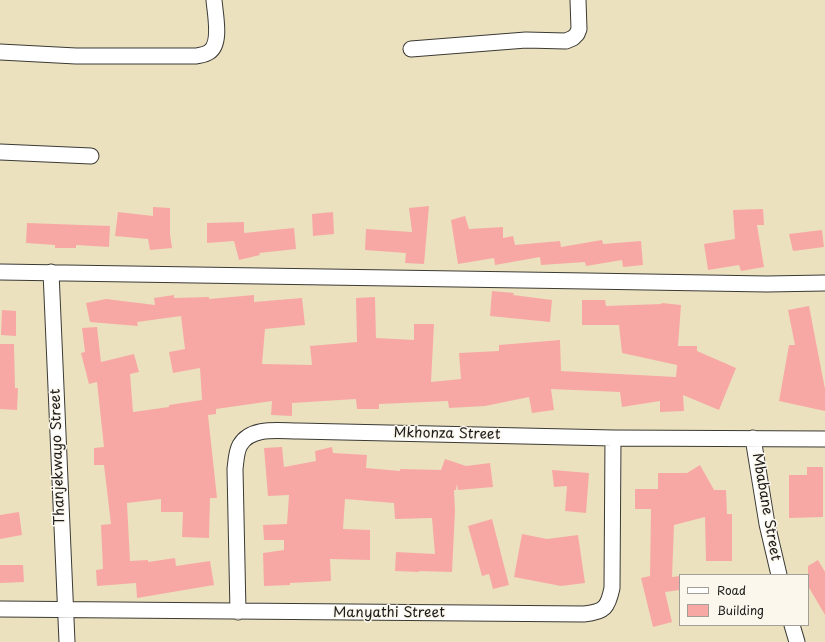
<!DOCTYPE html>
<style>
body{margin:0}
#map{position:relative;width:825px;height:642px;overflow:hidden;background:#ebe1bf;font-family:"Playpen Sans",sans-serif}
canvas{display:block}
.legend{position:absolute;left:679px;top:574px;width:130px;height:52px;box-sizing:border-box;background:#fbf7ec;border:1px solid #a29f99;margin:0;padding:5px 7px;list-style:none;font-size:12px;color:#1c1c1c}
.legend li{display:flex;align-items:center;gap:8px;height:20px}
.legend b{width:20px;border:1px solid #a29f99}
</style>
<div id="map">
<canvas width="825" height="642"></canvas>
<ul class="legend">
<li><b style="height:5px;background:#fff"></b>Road</li>
<li><b style="height:11px;background:#f8a8a4"></b>Building</li>
</ul>
</div>
<script>
const ctx = document.querySelector('canvas').getContext('2d');
ctx.lineJoin = 'round';
function fillPath(path, color) { ctx.fillStyle = color; ctx.fill(path, 'evenodd'); }
function trace(path, color, width, dash) { ctx.strokeStyle = color; ctx.lineWidth = width; ctx.lineCap = dash ? 'butt' : 'round'; ctx.setLineDash(dash || []); ctx.stroke(path); }
function label(font, color, halo, rows, align = 'center') {
  ctx.font = font + ' "Playpen Sans",sans-serif'; ctx.lineWidth = 3; ctx.setLineDash([]); ctx.textBaseline = 'middle'; ctx.strokeStyle = halo; ctx.fillStyle = color; for (const [text, x, y, turn = 0] of rows) {
    ctx.save(); ctx.translate(x, y); ctx.rotate((+turn || 0) * Math.PI / 180); ctx.textAlign = isNaN(turn) ? turn : align; if (halo) ctx.strokeText(text, 0, 0); ctx.fillText(text, 0, 0); ctx.restore();
  }
}
fillPath(new Path2D(`
 M429,206L424,264L405,263L406,253L365,250L366,229L412,232L409,208Z
 M153,207L170,208V234L172,248L150,250L148,239L115,236L118,212L153,216Z
 M763,209L764,225H757L764,267L741,271L739,265L708,270L704,244L735,239L733,210Z
 M333,212L334,234L313,236L312,214Z
 M465,216L469,229L503,227V238L513,236L515,245L560,241L561,247L602,240L603,244L641,241L643,265L623,267L622,260L586,266L585,262L541,265L540,257L495,265L494,258L458,264L451,220Z
 M244,222V233L294,228L296,249L259,253L260,255L239,260L234,241L207,243V223Z
 M27,223L110,226L109,247L76,245V248H55V245L26,243Z
 M822,230L824,247L793,251L789,234Z
 M492,291L514,293L513,295L552,300L550,322L490,316Z
 M174,295V298L209,297V299L254,295V302L302,298L305,325L265,329L262,364L312,365L310,346L357,342L356,298L375,297L376,338L414,340V324H434L431,382L461,379L459,353L499,351V345L560,340L561,371L676,377L677,365L622,353L619,325H582V300H605L606,306L661,304L662,303L681,305L678,346H697V351L736,368L719,410L683,395L684,411L660,412V401L622,407L620,392L551,389L554,410L532,413L529,397L485,406L449,408L448,401L379,404V409H357L356,399L292,403V416L271,415L272,401L216,409V414L208,415L217,498H210L209,538L182,537L183,512H161V499L127,503L130,561L148,560V562L175,558L176,566L210,561L214,585L137,598L136,583L97,586L96,570L103,569L101,525L111,524L104,465H94V448L104,447L97,382L89,384L81,353L85,352L82,328L97,327L101,362L134,354L139,372L130,374L133,412L169,407V405L202,400L200,368L173,373L169,352L185,349L181,316L137,322L138,326L90,322L86,303L106,299L155,305L154,298Z
 M809,306L825,389V411L779,401L789,345H795L788,310Z
 M2,310L16,311V336L1,335Z
 M0,344H14L15,388H18L17,410L0,409Z
 M282,447L284,467L316,461L315,451L332,447L333,453L367,455L366,468L400,471V469L441,470L445,459L466,466L490,463L493,487L458,490L457,484L456,490H454L455,511L452,572L419,571V572L395,571L396,552L435,554L432,518L395,519L394,503L345,499L343,529L370,530V560L330,559L331,581L290,583V585L264,586L263,553L284,550V540H264L263,525L287,524L289,495L268,496L264,448Z
 M700,465L714,490H726L727,514H732V561H706L705,517L674,525L672,577L680,576V590L665,592L672,622L653,627L641,578L650,576L651,509H635V489H658V473H687Z
 M807,467H823V517L789,518V475H807Z
 M552,470L589,473L586,513L565,511L567,486L554,487Z
 M19,512L22,535L0,539V515Z
 M492,519L509,585L493,589L489,574L482,576L468,526Z
 M522,534L547,539L578,535L585,583L561,586L514,577Z
 M818,560L825,572V615L808,586V566Z
 M0,565H23L24,582L0,583Z`), '#f8a8a4');
const minor = new Path2D(`
 M411,49L526,40L566,41L573,38L577,34L579,29L578,0
 M0,52L76,56H196C200,55 205,55 209,52C222,44 215,14 214,0
 M0,152L91,156
 M0,272L587,281L767,284L825,283
 M51,272L67,642
 M753,438L767,524L779,575
 M0,609L584,614C605,612 608,607 612,588L613,438
 M238,612L235,469C236,462 236,452 240,445C251,426 280,431 298,431L613,438L825,439
 M792,625L797,642`);
trace(minor, '#3b3a34', 17);
trace(minor, '#fff', 15);
label('14px', '#1c1c1c', '#fbf7ec', [
 ["Mkhonza Street",447,434,1],
 ["Thanjekwayo Street",58,457,-92],
 ["Mbabane Street",766,507,80],
 ["Manyathi Street",389,613]
]);
</script>
